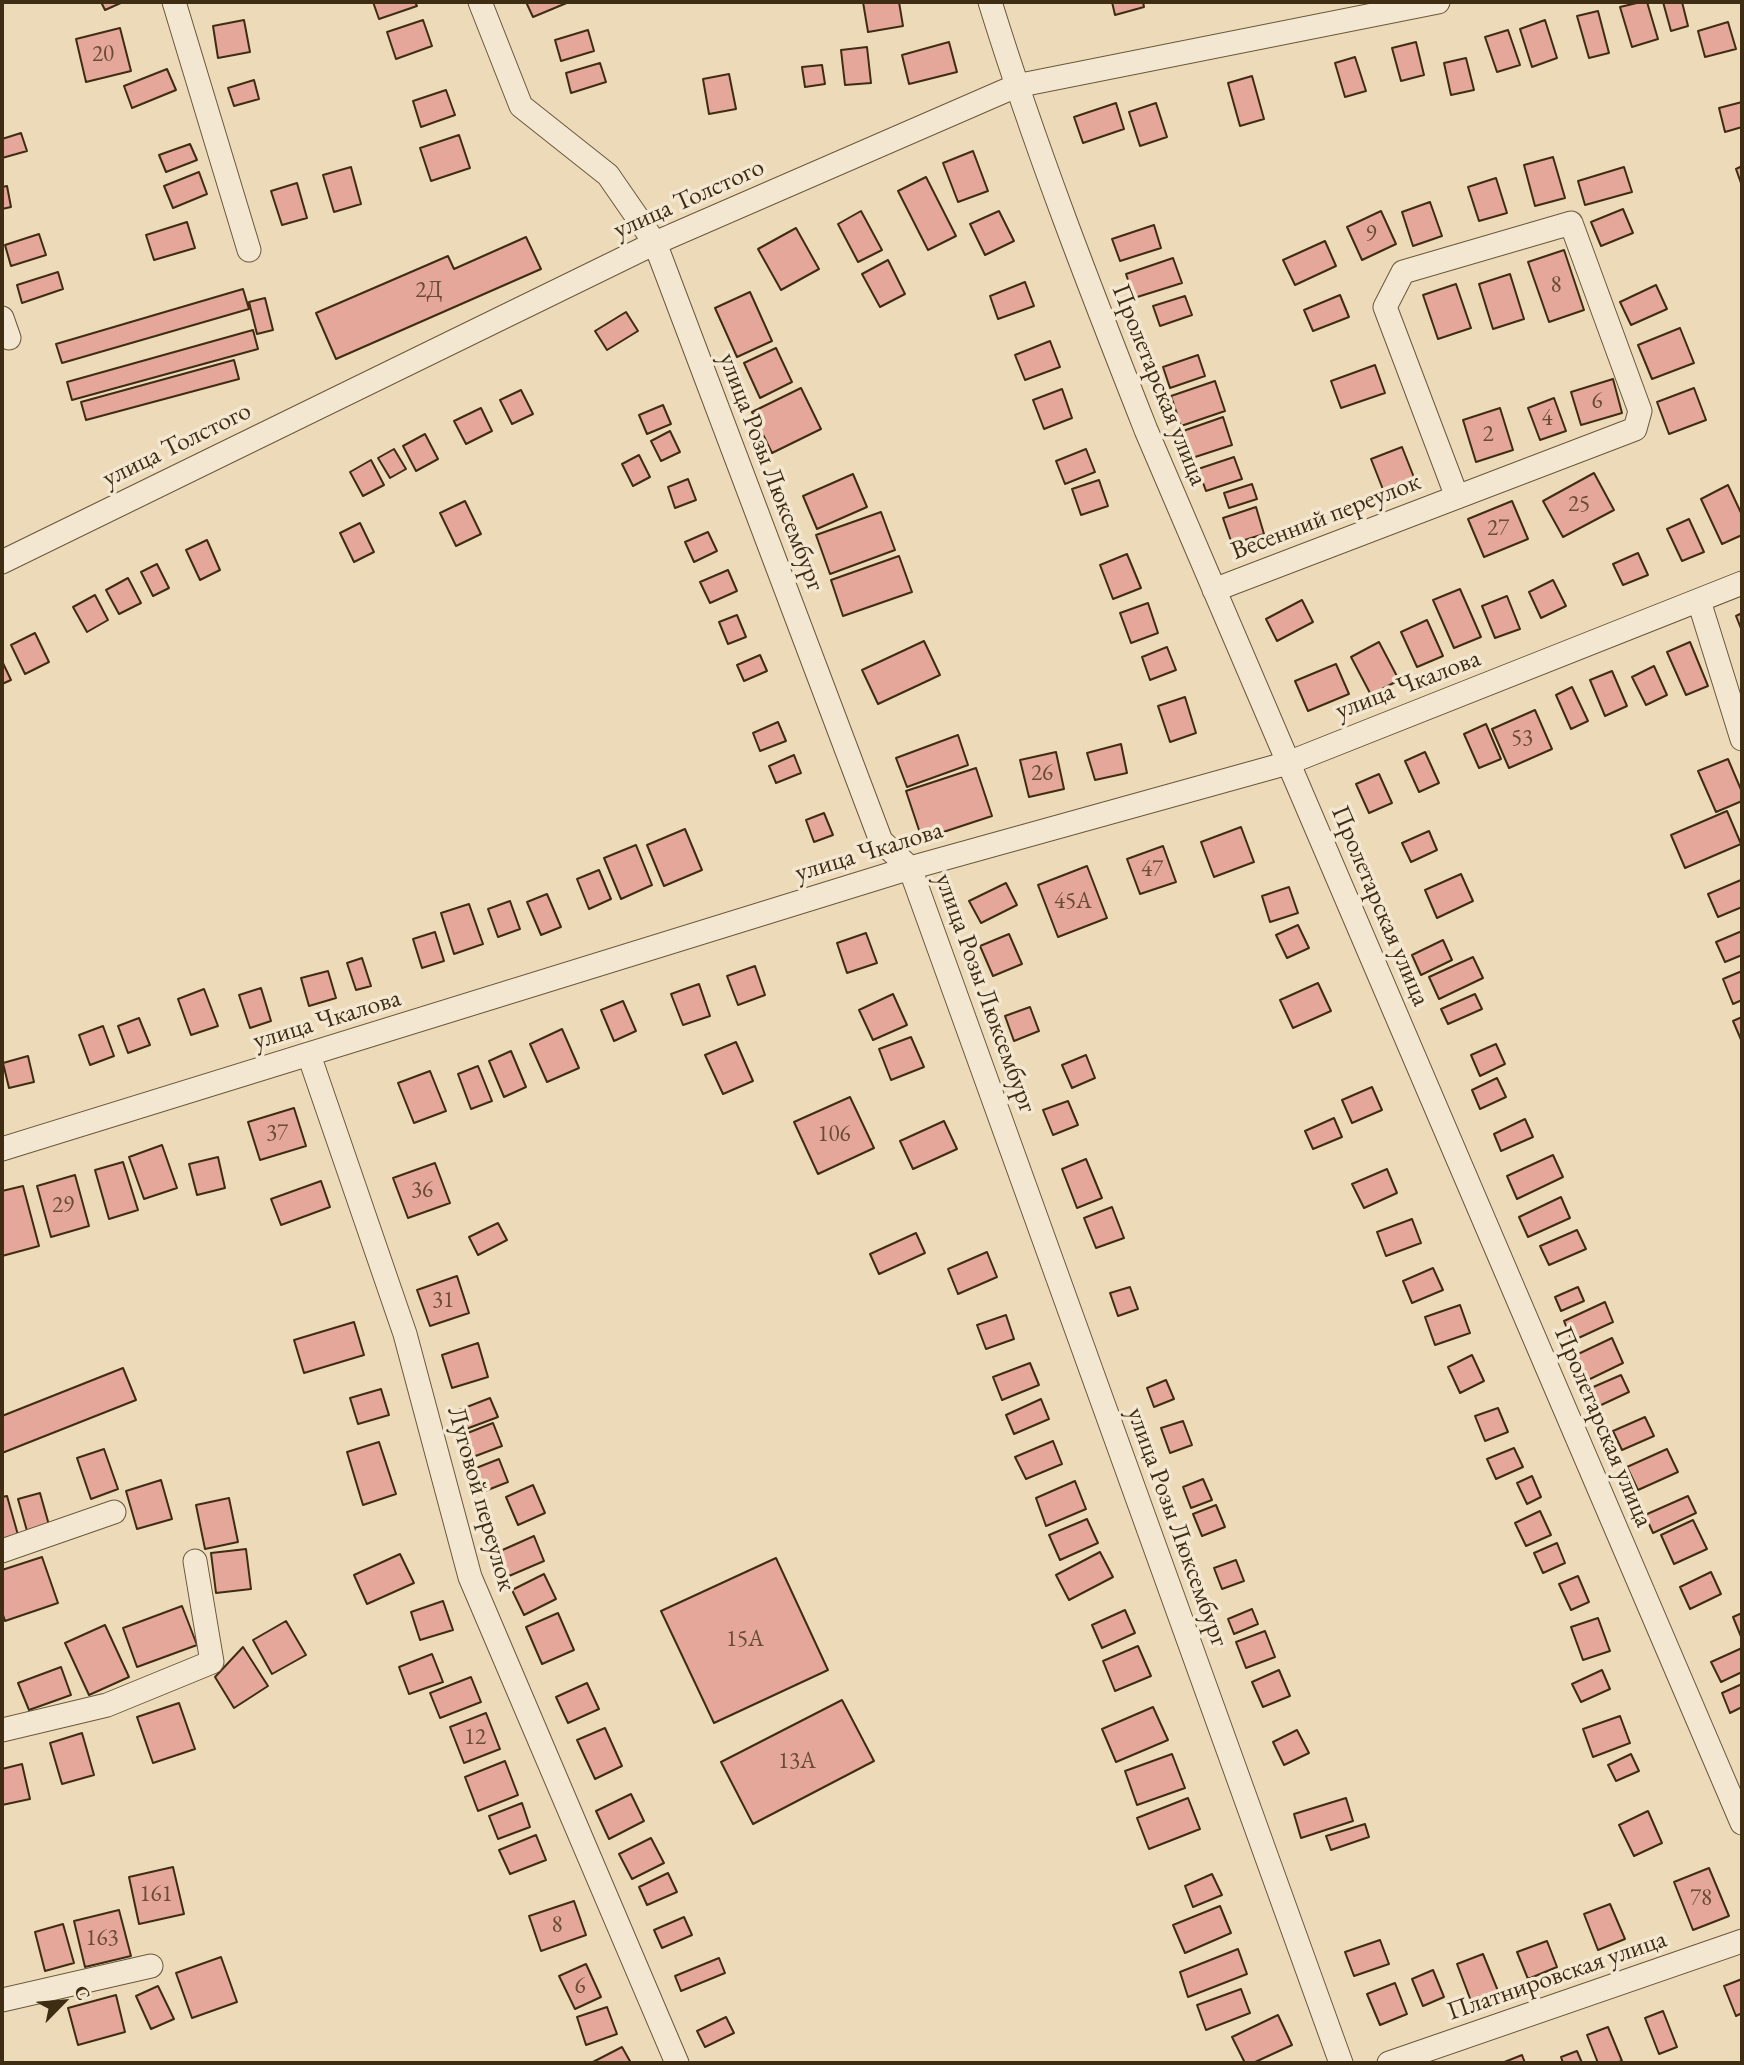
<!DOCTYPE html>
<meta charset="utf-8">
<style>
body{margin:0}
#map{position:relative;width:1744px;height:2065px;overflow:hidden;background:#ecdab8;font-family:"EB Garamond",serif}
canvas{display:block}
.frame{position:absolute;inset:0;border:4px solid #3f2d13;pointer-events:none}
.north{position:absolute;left:28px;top:1967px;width:70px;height:70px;-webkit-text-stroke:5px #f3e7d1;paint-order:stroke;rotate:65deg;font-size:19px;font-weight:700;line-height:28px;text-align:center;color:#3f2d13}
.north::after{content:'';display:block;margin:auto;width:24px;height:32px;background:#3f2d13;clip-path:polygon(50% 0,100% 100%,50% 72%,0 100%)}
</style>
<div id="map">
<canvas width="1744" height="2065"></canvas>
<div class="frame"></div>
<div class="north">С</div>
</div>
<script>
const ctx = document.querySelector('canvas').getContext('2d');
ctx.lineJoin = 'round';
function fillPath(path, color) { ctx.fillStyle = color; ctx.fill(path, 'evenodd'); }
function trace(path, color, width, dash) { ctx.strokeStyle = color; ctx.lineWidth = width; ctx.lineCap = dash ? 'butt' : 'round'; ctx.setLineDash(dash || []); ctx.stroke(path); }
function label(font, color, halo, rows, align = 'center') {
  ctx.font = font + ' "EB Garamond",serif'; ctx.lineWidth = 7; ctx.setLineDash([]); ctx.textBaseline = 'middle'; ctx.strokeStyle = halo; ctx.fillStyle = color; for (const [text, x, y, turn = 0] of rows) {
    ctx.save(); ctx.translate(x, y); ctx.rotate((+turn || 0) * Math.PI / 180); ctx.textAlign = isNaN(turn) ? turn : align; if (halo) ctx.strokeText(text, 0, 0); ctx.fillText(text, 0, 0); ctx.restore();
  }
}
const building = new Path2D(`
 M101,2H123L105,10Z
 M373,2H415L417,6L379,19Z
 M526,2H569L533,17Z
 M863,2H899L903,26L868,32Z
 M1112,2H1143L1144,7L1115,15Z
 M1641,2H1647L1658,39L1632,47L1620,7Z
 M1663,2H1682L1688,26L1671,31Z
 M1598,11L1609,53L1589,58L1577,16Z
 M244,20L250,52L218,58L213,26Z
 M423,20L432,46L396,59L387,32Z
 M1545,20L1557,58L1532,67L1520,29Z
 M1728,22L1736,49L1705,57L1698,31Z
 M120,28L131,71L86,82L76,39Z
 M588,30L594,51L561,61L555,40Z
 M1508,30L1520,65L1497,72L1485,37Z
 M949,42L957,72L909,84L902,55Z
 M1416,42L1424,75L1401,81L1392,48Z
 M867,47L871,83L845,85L841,50Z
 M1355,57L1366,91L1345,97L1335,63Z
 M1466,58L1474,90L1451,95L1444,63Z
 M600,63L606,82L571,93L566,73Z
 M822,65L825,84L805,87L802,67Z
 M167,69L176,90L132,108L124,86Z
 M729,74L736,109L709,114L703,79Z
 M1252,76L1264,119L1240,126L1228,83Z
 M254,80L259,99L234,106L228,88Z
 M446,90L455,115L421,127L413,101Z
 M1742,102V127L1725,132L1719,108Z
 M1116,103L1124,129L1083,143L1074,117Z
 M1156,103L1167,137L1140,146L1129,112Z
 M21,133L27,151L2,158V139Z
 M459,135L470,168L431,181L420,148Z
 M190,144L197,160L166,172L159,155Z
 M973,151L988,191L958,202L943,163Z
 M1553,157L1565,198L1535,206L1524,165Z
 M1742,166V186L1736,169Z
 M351,167L361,204L334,212L323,175Z
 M1624,167L1632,192L1585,205L1578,181Z
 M199,172L207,194L173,208L164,186Z
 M926,177L956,236L928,250L898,191Z
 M1496,178L1507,213L1479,221L1468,187Z
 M297,183L307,218L282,225L271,191Z
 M7,186L11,207L2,209V187Z
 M1430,202L1442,236L1413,246L1402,212Z
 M1623,209L1633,233L1601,246L1591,222Z
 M861,211L882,250L858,262L838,224Z
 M999,211L1014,241L985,255L970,224Z
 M1381,211L1396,244L1362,260L1347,227Z
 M187,222L195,248L154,260L146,235Z
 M1154,225L1161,248L1120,261L1112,239Z
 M796,228L819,269L781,290L758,249Z
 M39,234L46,255L11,266L5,245Z
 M526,237L541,269L336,359L316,313L448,256L454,269Z
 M1325,241L1336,266L1295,285L1283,260Z
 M1564,250L1584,310L1549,322L1528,262Z
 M1173,258L1182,283L1134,298L1126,274Z
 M888,260L905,294L880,307L862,274Z
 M58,272L63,289L22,303L17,285Z
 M1510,274L1524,319L1493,329L1479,284Z
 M1025,282L1034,306L998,319L990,296Z
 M1456,284L1471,328L1438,339L1423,295Z
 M1656,285L1667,309L1631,325L1620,302Z
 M243,289L249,309L62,363L56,344Z
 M750,292L772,341L737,357L715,308Z
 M1340,295L1349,317L1313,331L1304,310Z
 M1185,296L1192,315L1160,326L1153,306Z
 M265,298L273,330L257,334L249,302Z
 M626,312L638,331L607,350L595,331Z
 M1680,328L1694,363L1652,379L1638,345Z
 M253,330L258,349L72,400L67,382Z
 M1050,341L1060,367L1025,380L1015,355Z
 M776,348L792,382L760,398L744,363Z
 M1198,355L1205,376L1170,388L1163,367Z
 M234,360L239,379L86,420L81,402Z
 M1375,365L1385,393L1341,408L1331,381Z
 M1613,379L1622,413L1581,425L1571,392Z
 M1215,381L1225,411L1181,426L1171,396Z
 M801,388L821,429L772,453L752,412Z
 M1694,388L1706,420L1669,434L1657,402Z
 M1062,389L1072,418L1044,429L1033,400Z
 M521,390L533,414L512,424L500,400Z
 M1554,398L1566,431L1540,440L1528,408Z
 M663,405L671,424L647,434L639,415Z
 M481,408L492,431L466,444L454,421Z
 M1500,408L1513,450L1476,462L1463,420Z
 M1223,417L1232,445L1192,458L1183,431Z
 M670,431L680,452L661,461L651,441Z
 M425,434L438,459L416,471L403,446Z
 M1402,447L1415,480L1384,492L1371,459Z
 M394,449L406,469L390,478L378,458Z
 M1086,449L1095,472L1065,484L1056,461Z
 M639,455L650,477L633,486L622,464Z
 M1234,457L1242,479L1206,491L1198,469Z
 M371,460L384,485L363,496L350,472Z
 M1594,473L1614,510L1563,537L1543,501Z
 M853,474L867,507L817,529L803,496Z
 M688,479L696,500L675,508L668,487Z
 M1099,480L1108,506L1081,515L1072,489Z
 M1252,484L1257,499L1229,508L1224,493Z
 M1728,485L1742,515V535L1722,544L1701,499Z
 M465,501L481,534L456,546L440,513Z
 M1512,501L1528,539L1484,557L1468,519Z
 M1256,507L1264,534L1232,544L1223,518Z
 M881,512L895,550L830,574L816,535Z
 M1689,519L1704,552L1682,561L1667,529Z
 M360,523L374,552L354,562L340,533Z
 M708,532L717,551L694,562L685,542Z
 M207,540L220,570L200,580L186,550Z
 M1638,553L1648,575L1623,585L1613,564Z
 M1127,554L1141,588L1113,599L1100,565Z
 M899,556L912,592L843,616L831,580Z
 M157,564L169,588L153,596L141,572Z
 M728,570L737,591L710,603L700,582Z
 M128,578L141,603L119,614L106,590Z
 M1553,580L1566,606L1541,618L1529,592Z
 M1460,589L1481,637L1454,648L1433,600Z
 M95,595L108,620L87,632L73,607Z
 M1507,596L1520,629L1495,638L1482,606Z
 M1302,600L1313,622L1277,641L1266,619Z
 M1148,603L1158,633L1131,643L1120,613Z
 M1742,613V631L1736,616Z
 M737,615L746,637L728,644L719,622Z
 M1427,620L1443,656L1417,667L1401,632Z
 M35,633L49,662L25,674L11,645Z
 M924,641L940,675L878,704L862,670Z
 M1379,642L1399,680L1371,695L1351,657Z
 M1690,642L1708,686L1686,695L1667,652Z
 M1167,647L1176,670L1150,680L1142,657Z
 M760,655L767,671L744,681L737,665Z
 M2,661L11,680L2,684Z
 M1336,664L1349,694L1308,711L1295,681Z
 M1654,666L1667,695L1646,705L1632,677Z
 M1612,671L1627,706L1605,716L1590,680Z
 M1572,687L1588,721L1571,729L1556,695Z
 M1185,697L1196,733L1170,742L1158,706Z
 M1535,710L1552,749L1509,768L1492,729Z
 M778,722L786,741L760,751L753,733Z
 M1486,724L1501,759L1479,768L1464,734Z
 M958,735L968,765L907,787L896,758Z
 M1121,744L1127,773L1095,780L1087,753Z
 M1056,752L1064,789L1029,797L1020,760Z
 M1425,752L1439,783L1419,792L1405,761Z
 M794,755L801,773L776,783L769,766Z
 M1728,759L1742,792V801L1716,812L1698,771Z
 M976,768L992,816L922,839L906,791Z
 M1379,774L1392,803L1369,813L1356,784Z
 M1727,811L1741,844L1685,868L1671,835Z
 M824,813L833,835L814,842L806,820Z
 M1241,827L1254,862L1214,877L1201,842Z
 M685,829L702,870L664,886L647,845Z
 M1429,831L1437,850L1411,862L1402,843Z
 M636,845L652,885L621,899L604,858Z
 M1163,846L1176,882L1140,894L1127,859Z
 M1087,866L1107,918L1058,937L1038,885Z
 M599,870L611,899L589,909L577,879Z
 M1461,874L1473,901L1437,918L1425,890Z
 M1741,880L1742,907L1718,917L1708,894Z
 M1006,883L1017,905L981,923L969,901Z
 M1289,887L1298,913L1270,922L1262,896Z
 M547,894L561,927L541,935L527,902Z
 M510,901L520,929L498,937L488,909Z
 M469,904L483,944L454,954L441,913Z
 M1298,925L1309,948L1287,958L1276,935Z
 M1742,931V955L1725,962L1716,942Z
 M435,932L444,961L422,968L413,939Z
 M866,933L877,963L847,973L837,943Z
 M1009,934L1022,964L993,976L980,946Z
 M1443,940L1452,960L1421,975L1412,955Z
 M1473,957L1483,978L1439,999L1429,977Z
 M362,958L371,986L356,990L347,963Z
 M755,966L765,995L738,1005L727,976Z
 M328,971L336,998L309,1006L301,978Z
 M1742,971V1000L1733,1004L1723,979Z
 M1318,983L1331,1011L1293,1028L1280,1000Z
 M699,984L710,1016L683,1025L671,994Z
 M261,988L271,1021L250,1028L239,995Z
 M204,989L218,1026L191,1035L178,999Z
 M893,994L907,1025L873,1040L859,1010Z
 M1475,994L1482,1009L1448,1024L1441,1009Z
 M623,1001L636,1031L614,1041L601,1010Z
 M1030,1007L1039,1031L1014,1041L1005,1016Z
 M1742,1017V1042L1733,1021Z
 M139,1018L150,1045L128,1053L118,1026Z
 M103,1026L114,1056L90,1065L79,1035Z
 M562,1029L579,1068L547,1082L530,1044Z
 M911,1037L924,1067L891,1080L879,1049Z
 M736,1042L753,1081L723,1094L705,1055Z
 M1496,1044L1505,1064L1480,1076L1471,1055Z
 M511,1051L526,1087L504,1097L489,1061Z
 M1086,1055L1095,1078L1072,1088L1062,1065Z
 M28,1056L34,1082L9,1088L3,1063Z
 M478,1066L492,1101L471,1109L458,1074Z
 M430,1071L446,1111L414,1123L398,1083Z
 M1497,1078L1506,1097L1480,1109L1472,1090Z
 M1372,1087L1382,1110L1352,1123L1342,1100Z
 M850,1097L874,1148L818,1174L794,1122Z
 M1068,1101L1078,1125L1053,1135L1043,1110Z
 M294,1108L306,1146L260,1160L248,1122Z
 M1334,1118L1342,1137L1313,1149L1305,1131Z
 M1525,1119L1533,1137L1501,1151L1494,1134Z
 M944,1121L957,1149L913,1169L900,1141Z
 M162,1145L177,1188L144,1199L129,1157Z
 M1553,1155L1563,1177L1517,1199L1507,1176Z
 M218,1157L225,1188L197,1195L189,1164Z
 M1086,1159L1102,1198L1077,1208L1062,1169Z
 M123,1162L138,1210L109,1219L95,1170Z
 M435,1163L450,1203L408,1218L393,1178Z
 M1387,1169L1397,1193L1364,1208L1352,1184Z
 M75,1175L89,1226L51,1237L37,1186Z
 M321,1181L330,1207L281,1225L271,1199Z
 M23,1186L39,1246L2,1256V1191Z
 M1561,1197L1570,1218L1528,1237L1519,1217Z
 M1112,1207L1124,1238L1096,1248L1084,1218Z
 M1412,1219L1421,1243L1386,1256L1377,1232Z
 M498,1223L507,1240L478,1255L469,1237Z
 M1577,1230L1586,1249L1549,1265L1540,1246Z
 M916,1233L925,1253L879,1274L870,1254Z
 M987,1252L997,1277L958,1294L948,1269Z
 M1433,1268L1443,1290L1412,1303L1403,1281Z
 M457,1276L469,1313L430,1326L417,1290Z
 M1130,1287L1138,1309L1118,1316L1110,1293Z
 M1578,1287L1584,1301L1561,1311L1555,1297Z
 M1605,1302L1613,1322L1572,1341L1564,1321Z
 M1460,1305L1470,1333L1435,1345L1425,1317Z
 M1006,1315L1014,1339L986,1349L977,1325Z
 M354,1322L364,1355L304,1373L294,1340Z
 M1612,1338L1623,1363L1588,1380L1576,1355Z
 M478,1343L488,1377L452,1388L442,1355Z
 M1472,1355L1484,1381L1460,1393L1448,1367Z
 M1030,1363L1039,1385L1002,1400L993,1377Z
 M123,1368L136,1400L2,1453V1416Z
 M1621,1375L1629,1392L1599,1406L1591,1388Z
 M1166,1380L1174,1399L1154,1407L1147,1388Z
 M381,1389L389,1415L358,1424L350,1398Z
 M490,1398L498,1417L466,1429L459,1410Z
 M1041,1399L1049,1419L1014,1434L1006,1415Z
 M1498,1408L1508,1432L1485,1441L1475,1416Z
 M1645,1417L1654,1436L1622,1450L1613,1431Z
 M1183,1421L1192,1445L1170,1453L1161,1428Z
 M493,1423L502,1446L473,1457L465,1434Z
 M1053,1441L1062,1464L1026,1479L1015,1457Z
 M379,1442L396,1494L363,1505L347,1452Z
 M1514,1448L1523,1467L1496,1479L1487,1459Z
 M104,1449L118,1489L91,1499L77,1458Z
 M1667,1449L1678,1472L1638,1490L1627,1467Z
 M499,1459L508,1482L480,1493L471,1470Z
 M1532,1476L1541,1497L1527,1504L1517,1483Z
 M1203,1479L1212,1500L1191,1508L1183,1487Z
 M161,1480L172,1519L137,1529L126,1491Z
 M1075,1481L1086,1509L1046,1526L1036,1498Z
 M533,1485L545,1513L518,1525L506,1497Z
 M40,1493L49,1525L27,1531L18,1499Z
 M7,1496L18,1535L2,1539V1497Z
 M1688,1496L1696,1513L1653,1533L1645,1515Z
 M229,1498L238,1542L205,1549L196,1505Z
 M1216,1505L1225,1527L1202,1536L1193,1514Z
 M1540,1511L1551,1535L1526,1546L1515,1523Z
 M1087,1519L1098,1543L1060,1560L1049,1535Z
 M1693,1520L1707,1549L1674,1564L1661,1535Z
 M534,1536L544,1561L509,1576L498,1552Z
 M1557,1543L1565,1563L1543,1573L1534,1553Z
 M246,1549L251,1589L216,1593L211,1553Z
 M1100,1552L1113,1577L1069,1600L1056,1575Z
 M400,1554L414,1583L367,1604L354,1575Z
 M42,1557L58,1603L5,1621L2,1612V1570Z
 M776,1558L828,1670L714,1723L661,1611Z
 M1236,1560L1244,1581L1222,1589L1214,1568Z
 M1711,1572L1721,1594L1690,1609L1680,1587Z
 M544,1574L556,1599L524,1615L512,1590Z
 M1578,1576L1589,1602L1571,1610L1559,1584Z
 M443,1601L453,1630L420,1640L411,1612Z
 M182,1606L197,1645L137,1667L123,1628Z
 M1252,1609L1258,1624L1234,1634L1228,1619Z
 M1125,1610L1135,1633L1102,1648L1092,1625Z
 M558,1613L574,1650L542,1664L526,1627Z
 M1742,1613V1639L1733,1617Z
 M1598,1618L1610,1651L1583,1660L1571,1627Z
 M286,1621L306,1655L272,1674L253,1640Z
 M105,1625L129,1677L89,1695L65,1643Z
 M1265,1631L1275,1657L1246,1668L1236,1642Z
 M1138,1646L1151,1676L1115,1691L1103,1661Z
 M243,1647L268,1686L234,1708L215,1677Z
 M1742,1648V1672L1721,1682L1711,1662Z
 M432,1654L443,1682L409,1694L399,1667Z
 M61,1667L71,1695L29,1710L18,1683Z
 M1279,1670L1290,1696L1263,1707L1252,1682Z
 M1602,1670L1610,1689L1581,1702L1572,1684Z
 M471,1677L481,1702L440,1718L430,1693Z
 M587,1683L599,1709L568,1723L556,1697Z
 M1742,1684V1707L1730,1713L1722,1693Z
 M842,1700L874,1761L753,1824L721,1762Z
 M179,1703L195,1749L153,1763L137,1717Z
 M1153,1707L1168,1740L1116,1762L1102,1729Z
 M486,1713L500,1749L464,1763L450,1727Z
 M1620,1716L1630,1743L1593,1757L1583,1729Z
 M605,1728L622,1766L595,1779L577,1740Z
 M1297,1730L1309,1753L1284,1765L1273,1742Z
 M82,1733L94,1775L62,1784L50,1743Z
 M1172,1754L1185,1788L1137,1805L1125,1771Z
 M1631,1754L1639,1771L1616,1781L1608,1765Z
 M505,1761L518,1795L478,1811L465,1777Z
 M22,1764L30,1799L2,1805V1769Z
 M631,1794L644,1821L609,1839L596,1811Z
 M1188,1798L1200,1829L1149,1849L1137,1818Z
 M1346,1798L1353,1821L1301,1838L1294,1814Z
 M522,1803L530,1827L498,1839L489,1816Z
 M1648,1811L1662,1843L1634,1856L1619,1825Z
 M1365,1824L1369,1837L1331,1850L1326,1836Z
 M536,1835L546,1860L510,1874L499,1850Z
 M651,1838L664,1863L632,1879L619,1854Z
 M173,1867L184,1914L139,1924L129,1877Z
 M1709,1868L1729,1916L1693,1930L1674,1882Z
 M668,1873L677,1892L647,1905L639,1887Z
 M1212,1874L1222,1895L1193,1907L1185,1886Z
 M574,1901L586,1935L541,1951L529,1916Z
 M1610,1904L1625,1939L1598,1950L1584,1914Z
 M1220,1906L1231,1933L1185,1953L1173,1925Z
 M119,1910L131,1956L85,1967L74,1921Z
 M684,1917L692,1935L662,1948L654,1930Z
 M63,1924L74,1963L45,1971L35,1932Z
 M1380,1940L1389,1964L1354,1976L1345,1952Z
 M1547,1941L1557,1967L1528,1979L1517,1952Z
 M1238,1949L1247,1974L1188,1997L1180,1972Z
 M1483,1954L1498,1991L1471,2001L1457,1964Z
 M221,1957L237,2002L192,2018L176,1973Z
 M719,1958L725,1973L681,1991L675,1976Z
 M586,1964L601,1997L575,2009L559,1976Z
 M1433,1970L1444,1997L1423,2006L1412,1979Z
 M1742,1979V2013L1736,2016L1724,1986Z
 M1395,1983L1407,2014L1380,2025L1367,1994Z
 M158,1986L174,2019L151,2029L136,1996Z
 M1241,1989L1250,2013L1206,2030L1197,2005Z
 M116,1995L125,2032L78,2045L68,2008Z
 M607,2007L617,2034L586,2045L577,2017Z
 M1663,2011L1677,2047L1659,2054L1645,2018Z
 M1278,2015L1292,2045L1253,2063H1245L1232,2037Z
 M726,2017L734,2033L705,2047L697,2031Z
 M1608,2027L1622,2061L1615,2063H1598L1587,2035Z
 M622,2047L631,2063H591Z
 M1577,2051L1582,2063H1563L1561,2057Z
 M1522,2055L1525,2063H1502Z`);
fillPath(building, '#e5a799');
trace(building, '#3f2d13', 2);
const minor = new Path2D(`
 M174,2L249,250
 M480,2L521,106L608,175L655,243L881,841L910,868L1341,2063
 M990,2C1035,147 1090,288 1146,430L1742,1823
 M2,318L9,338
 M2,562L655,243L1016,86L1438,2
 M1214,590L1635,429L1640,411L1571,223L1403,272L1385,307L1457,497
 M1699,601L1742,739
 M309,1055L405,1334L470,1577L677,2063
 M2,1149L910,868L1288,763L1742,583
 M2,1551L114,1512
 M2,1730L107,1705L212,1662L195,1561
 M2,2000L151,1966
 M1389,2063L1742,1941`);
trace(minor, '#6a583c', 25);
trace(minor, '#f3e7d1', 23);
label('23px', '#684c34', null, [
 ["20",103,55],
 ["9",1371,235],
 ["8",1556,286],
 ["2Д",429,291],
 ["6",1597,402],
 ["4",1547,419],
 ["2",1488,435],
 ["25",1579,505],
 ["27",1498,529],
 ["53",1522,739],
 ["26",1042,774],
 ["47",1152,870],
 ["45А",1073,902],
 ["37",277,1134],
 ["106",834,1135],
 ["36",422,1191],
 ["29",63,1206],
 ["31",443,1301],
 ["15А",745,1640],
 ["12",475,1738],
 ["13А",797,1762],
 ["161",156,1895],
 ["78",1701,1899],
 ["8",557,1926],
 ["163",102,1939],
 ["6",580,1987]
]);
label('26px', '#3f2d13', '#f3e7d1', [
 ["улица Толстого",689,199,-24],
 ["Пролетарская улица",1159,385,68],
 ["улица Толстого",177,445,-26],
 ["улица Розы Люксембург",771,472,69],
 ["Весенний переулок",1326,517,-21],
 ["улица Чкалова",1408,685,-21],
 ["улица Чкалова",869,852,-17],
 ["Пролетарская улица",1380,906,67],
 ["улица Розы Люксембург",985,993,70],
 ["улица Чкалова",327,1020,-17],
 ["Пролетарская улица",1603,1427,67],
 ["Луговой переулок",481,1499,74],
 ["улица Розы Люксембург",1177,1527,70],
 ["Платнировская улица",1557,1976,-19]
]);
</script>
